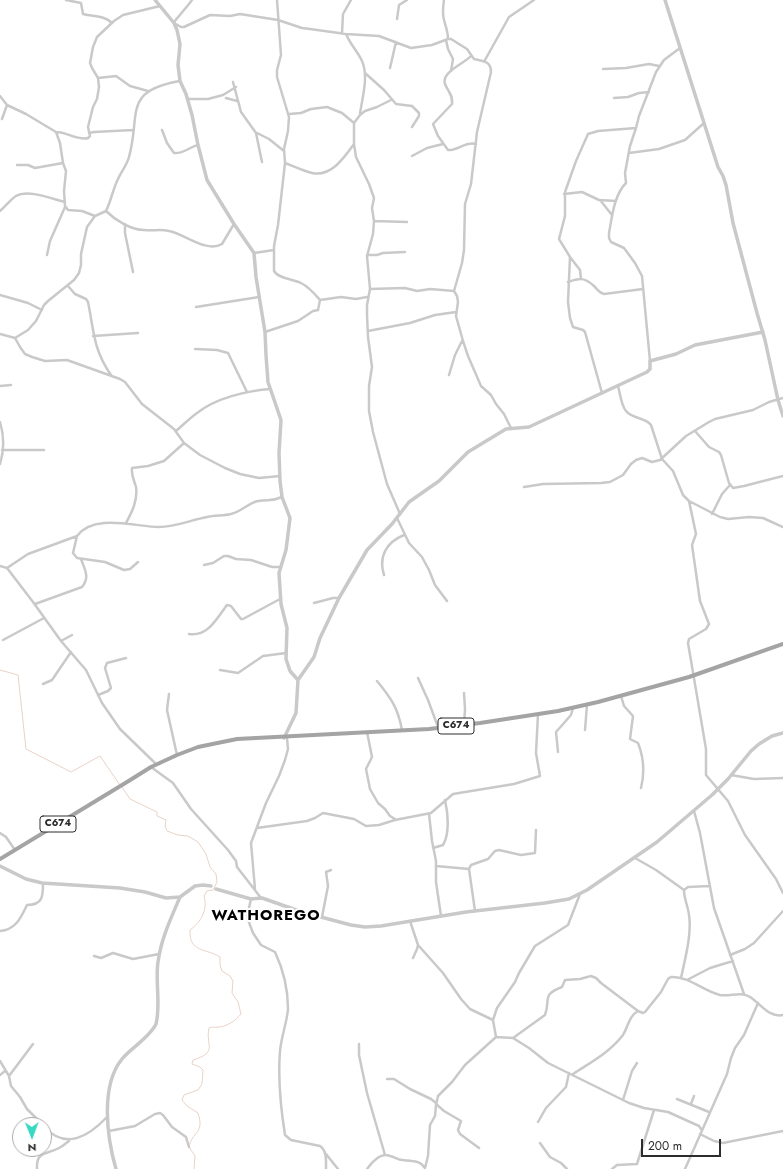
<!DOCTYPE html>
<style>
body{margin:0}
#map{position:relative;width:783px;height:1169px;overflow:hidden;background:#fff;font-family:Jost,sans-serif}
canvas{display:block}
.north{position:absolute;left:12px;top:1117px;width:40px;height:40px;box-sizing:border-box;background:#fff;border:1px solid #ababab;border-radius:50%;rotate:179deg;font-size:11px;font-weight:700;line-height:16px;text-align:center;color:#2c2c2c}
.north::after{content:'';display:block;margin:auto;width:14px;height:18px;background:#38d9c3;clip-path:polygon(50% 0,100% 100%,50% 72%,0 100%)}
.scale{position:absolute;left:641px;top:1139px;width:80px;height:18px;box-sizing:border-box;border:2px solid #2c2c2c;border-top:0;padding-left:5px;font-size:12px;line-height:14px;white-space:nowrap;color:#2c2c2c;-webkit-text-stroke:3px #fff;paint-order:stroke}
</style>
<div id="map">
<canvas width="783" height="1169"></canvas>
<div class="north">N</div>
<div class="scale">200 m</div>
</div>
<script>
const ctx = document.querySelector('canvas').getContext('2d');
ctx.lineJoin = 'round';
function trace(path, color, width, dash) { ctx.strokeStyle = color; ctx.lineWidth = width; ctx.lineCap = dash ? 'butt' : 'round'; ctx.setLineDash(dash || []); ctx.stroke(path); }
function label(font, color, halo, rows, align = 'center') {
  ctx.font = font + ' Jost,sans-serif'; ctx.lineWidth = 4; ctx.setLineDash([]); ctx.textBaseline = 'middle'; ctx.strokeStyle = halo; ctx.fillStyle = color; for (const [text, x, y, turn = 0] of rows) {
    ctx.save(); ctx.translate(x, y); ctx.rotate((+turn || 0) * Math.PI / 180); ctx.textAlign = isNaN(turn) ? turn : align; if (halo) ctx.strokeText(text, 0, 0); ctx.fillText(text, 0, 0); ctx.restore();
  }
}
trace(new Path2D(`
 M0,670L18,675L26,749L71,772L100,756L120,785
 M122,787L130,799L157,812V816L166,820L165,826L167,831L178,835L188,836L198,842L206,854L210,867L216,874L217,882L213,890L207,891L204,896C208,910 201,922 190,930C189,953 206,948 220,957V965L222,971L230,976L233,981L232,993L238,1002L241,1014C236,1020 227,1027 218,1027C214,1028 213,1026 209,1028C205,1045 219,1052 193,1060L192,1064L200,1067L203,1070L202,1084L198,1090L184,1095L182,1100L187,1106L198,1113C205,1134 192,1131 189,1147L195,1156L194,1169`), '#e8d2c7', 1);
trace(new Path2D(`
 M66,0L81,3L83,14C94,17 104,15 112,23
 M444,0C443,7 442,13 444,20C446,27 448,32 448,39
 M397,19L399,5L407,0
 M174,22L189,4L192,0
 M174,23L181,27H184L210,15L230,16L240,14L278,20L302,28L310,29L346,34L379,36L411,48L432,45L448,39H451L467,49L474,59C483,61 491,61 491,72L477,132L471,184L465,204L464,250L462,263L454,291L457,296L458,302L456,316L463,341L468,356L481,386L491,395L496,404L504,414L511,428
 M342,33L343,14L351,0
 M346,34C350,44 358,52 362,61C369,77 362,98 360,114
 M446,40L448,49L453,59L451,71
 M471,56C465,63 441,72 445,84C448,92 453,94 452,104L433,124L438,136L448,150C458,151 465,141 476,144
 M485,60L509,17L534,0
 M390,68L396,42
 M603,69L626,68L649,64L659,66
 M365,73L384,90L396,104L412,106L419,113V116L412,127
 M98,78L116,76L130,86L148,91
 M233,82L241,112L256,133L262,162
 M0,96L7,105L26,114L56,132L60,143L63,163L66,171L64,191L65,206L68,210L82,211L95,216
 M226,98L237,101
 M614,98L628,97L639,93L649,92
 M187,99H208L223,95L236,87
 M391,100L377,107L365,111L360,115L354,123V144L356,157L369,184L374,198L372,208L374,221L373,234L367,256L370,289L367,305V315L368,337L372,367L369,386V411L373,432L387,484L400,514
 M289,114L301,113L311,109L327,107L342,113L354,123
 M2,119L7,105
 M162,130L167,143L174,153C184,154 189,147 198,145
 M56,132C67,132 78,141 88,138L90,136L88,127L93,107L97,99L99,87L98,78L92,68L90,63L93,47L97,37L114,21L123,15L160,6
 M89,133L94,132L133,130
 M257,133L269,139L284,151
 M629,153L659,149L685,140L704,123
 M412,156L427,148L443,144
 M285,163C293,166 303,171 312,173C331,177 344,158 354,144
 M17,165H28L35,168L63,163
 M564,194L582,192L599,200L616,201
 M600,200L612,215
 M0,211C6,206 10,200 16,196C29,189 52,199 65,202
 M106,211C115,220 131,230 144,230C153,231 161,229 169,231C185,234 206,253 222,244L234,224
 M374,221L407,222
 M125,224V233L133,272
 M254,253L274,250
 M47,255L50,241L65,207
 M367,255H377L383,253L405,252
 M570,257L580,270L581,279
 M568,282C580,278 584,277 594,286C598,290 599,293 604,294L643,289
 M68,286L75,294L86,299L88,302C94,331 93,349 111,375
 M370,289L405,288L417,291L430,289L454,291
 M0,295L28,303L42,310
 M320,300L341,297L356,299L367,297
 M196,307L259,297
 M368,331L410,323L435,315L456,312
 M265,332L298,321L313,311L318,310L320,300C314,293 309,287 301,283C293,279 279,279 274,271V246L278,225L285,163L284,149L288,131L289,117L277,77V70L281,55L277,0
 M0,334L15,338L20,347L25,354L32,357L45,361L67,360L120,379L125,382L142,404L174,429L184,443L200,455L225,468L240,474L259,478L280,476
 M93,336L138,333
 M15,338L28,330L36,321L44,305L48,301L74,280L79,273L81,265V254L87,227L95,216L106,211C111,201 113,189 118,179C121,172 127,165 129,157C141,114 122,91 180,81
 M195,349L217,350L228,353L247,392
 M650,361L642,276L635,263L624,248L611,242L609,238V233C612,217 614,195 626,183L625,173L630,146L636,128L639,116L656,72L664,60L680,48
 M449,375L455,355L462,341
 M0,386L11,385
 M618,386C620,393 621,405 626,411C632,419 645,417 651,425L662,459L673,471L683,495L689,501L720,517L728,519L749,517L763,518L783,527
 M602,393L585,332L583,330L573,327L570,318L568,302L570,257L559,239L565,216V192L576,161L588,134L598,131L636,128
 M0,422C4,435 4,451 0,464
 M176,431C183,425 190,418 197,413C216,398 246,391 270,389
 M695,431L709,447L719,452L721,455L729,483L733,488L744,486L783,476
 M2,450H44
 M524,487L543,484L601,483L610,482L623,475L631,464L636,460L642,458L652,462L660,460L686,436L709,422L715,419L753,410L769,402L783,398
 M689,501L696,534L692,545L700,601L709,624L706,629L689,639L688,643L706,749V775L728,801L745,835L776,879L783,893
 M712,514L722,494L730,485
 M397,518L409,543L422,557L429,570L435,585L447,601
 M126,523C132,512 138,500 136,487C134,480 131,475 132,468L148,466L164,461L184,443
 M77,536L73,553L77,558L105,562L124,570L130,569L138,562
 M204,565L213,563L224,556H228L236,559L251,560L272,567H280
 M0,566L7,568L33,602L61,641L86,670L102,703L120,729L156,764
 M7,568L28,554L77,536C94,513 136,527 159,527C175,527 191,520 207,517C215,515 223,516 231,514C241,512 248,503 258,501C268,499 271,502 282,497
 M384,575C378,556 387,542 404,535
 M314,603L333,598H339
 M35,604L82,587C90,577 85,570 81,559
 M189,634C208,637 217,618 227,605L231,606L241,619H243L280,599
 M3,640L44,618
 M61,641L72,635
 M220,670L238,673L263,656L286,653
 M418,678L428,700L438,727
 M377,681C391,698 398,708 402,730
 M43,684L52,680L71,652
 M169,694L167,710L177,755
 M98,695L108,691L111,688L105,668L107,663L126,658
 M621,696L624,706L633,716L630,739L638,743C644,758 645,772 641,788
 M464,725L465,709L464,693
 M585,730L587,705
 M367,732L372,757L366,769L370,789L378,803L385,809L390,816L395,819
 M558,752L556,732L571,715L573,708
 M151,767L173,783L191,809L228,850L236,861L237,867L261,898
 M731,775L754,779L783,778
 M694,811L700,833L714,908L744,994
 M429,814L432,841L436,861V882L441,916
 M257,828L307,821L315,818L323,813L354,819L366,826L379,825L395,820L431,813L453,794L514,784L540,776L536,753L538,714
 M0,833L6,837L15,850
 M433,848L443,845C450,833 448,813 445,800
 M635,858L656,870L684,890C684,899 688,906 689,915C692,934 685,959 681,978
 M436,866L469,869
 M255,889L251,843L266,803L279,776L285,760L288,749L287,738
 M684,890L688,887L709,886
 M251,899L247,917L253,933L261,945L275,952C283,969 288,990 288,1009C287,1022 281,1038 280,1051C278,1076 281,1110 285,1135L291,1140L320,1146C327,1151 326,1160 326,1169
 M475,911L469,869L471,865L488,859L495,851L499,850L521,855L535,853L536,830
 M322,917L328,886L326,872L331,870
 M410,921L418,945L417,949L413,958
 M0,931C16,930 21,917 27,905C43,905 43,896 43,883
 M418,945L443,973L461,999L470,1009L493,1020
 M730,955L745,949L754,943L783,911
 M94,956L101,958L113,953L133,959L159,954
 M687,980L710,968L733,961
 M496,1037L493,1020L497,1008L515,982L519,973L535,946L568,925L580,894
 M513,1038L545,1015C551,999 541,995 562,987L565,980L580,979L591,976L596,978L601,983L638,1011
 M359,1044V1055L367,1093L385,1155
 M0,1061L9,1076L11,1086L20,1097L27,1109L43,1125
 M573,1074C591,1062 609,1053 623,1035C628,1027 629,1016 638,1011L643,1013L645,1012L661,992L668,979L671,977C689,976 703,991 720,995C730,997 741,991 750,997C761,1004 769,1018 783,1015
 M0,1075L5,1071
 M9,1076L33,1044
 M387,1079H394L410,1089L431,1099L436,1103
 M677,1099L709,1112
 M623,1100L632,1071L637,1063
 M436,1104L444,1111L461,1121L458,1130L460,1134L479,1148
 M691,1104L694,1096
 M538,1122L546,1108L566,1087L569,1073
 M44,1127C66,1150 88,1137 107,1117
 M109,1131L135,1126L155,1114L160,1113L163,1115L172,1127L186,1137L189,1147
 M700,1134L714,1141L723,1143L783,1131
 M540,1143L550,1157L561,1163L567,1169
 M326,1154L338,1169
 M425,1168L428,1156L430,1125L435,1116L436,1105L438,1096L452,1082L465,1065L496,1037L513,1038L529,1048L548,1063L629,1103L644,1108L668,1112L699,1126L701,1129
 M37,1169C36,1151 46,1155 59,1148C63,1146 66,1143 69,1141
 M367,1169C372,1162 381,1152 390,1156C395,1157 398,1160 402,1160C411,1161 420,1160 425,1168
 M612,1169L617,1165L637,1164L654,1110
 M685,1169L727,1074L731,1058L735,1048L744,1035L758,1003`), '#c9c9c9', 2.5);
trace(new Path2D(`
 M155,0L174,23L177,30L180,44L178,65L180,81L186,94L192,115L198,145L207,180L234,224L254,253L256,277L265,332L266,355L268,382L281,420L279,453L280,481L282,497L290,518L286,550L279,573L281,604L287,628L286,659L290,671L298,680
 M665,0L718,167L723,176L726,185L733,223L757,313L765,340L778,400L783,416
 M284,738L296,713L298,680L314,657L320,638L339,598L367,550L392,524L409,502L439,481L468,452L506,429L529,427L647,372L650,369V361L676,354L695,345L763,332
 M0,866L26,879L42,883L120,888L145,892L166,898L180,897L195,886L203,885L211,886
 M216,889L251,899L262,898L302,912L351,925L365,927L381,926L466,912L545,903L569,899L587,890L657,842L712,795L728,779L751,751L759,744L772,736L783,733
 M116,1169C107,1138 100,1086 122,1059C131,1048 150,1037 156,1024C161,1004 155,982 158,962C161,939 171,918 180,897`), '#c9c9c9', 3.5);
trace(new Path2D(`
 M0,859L127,782L151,767L177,755L198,747L237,739L429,729L480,723L558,711L598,702L689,677L783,644`), '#a4a4a4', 4);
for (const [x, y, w] of [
 [456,726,36],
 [58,824,36]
]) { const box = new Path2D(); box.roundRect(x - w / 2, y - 8, w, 16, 3); ctx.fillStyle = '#fff'; ctx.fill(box); trace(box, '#2c2c2c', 1); }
label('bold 10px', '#2c2c2c', null, [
 ["C674",456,726],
 ["C674",58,824]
]);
ctx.letterSpacing = '1px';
label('bold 15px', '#000', '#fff', [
 ["WATHOREGO",266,916]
]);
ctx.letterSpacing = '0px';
</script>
